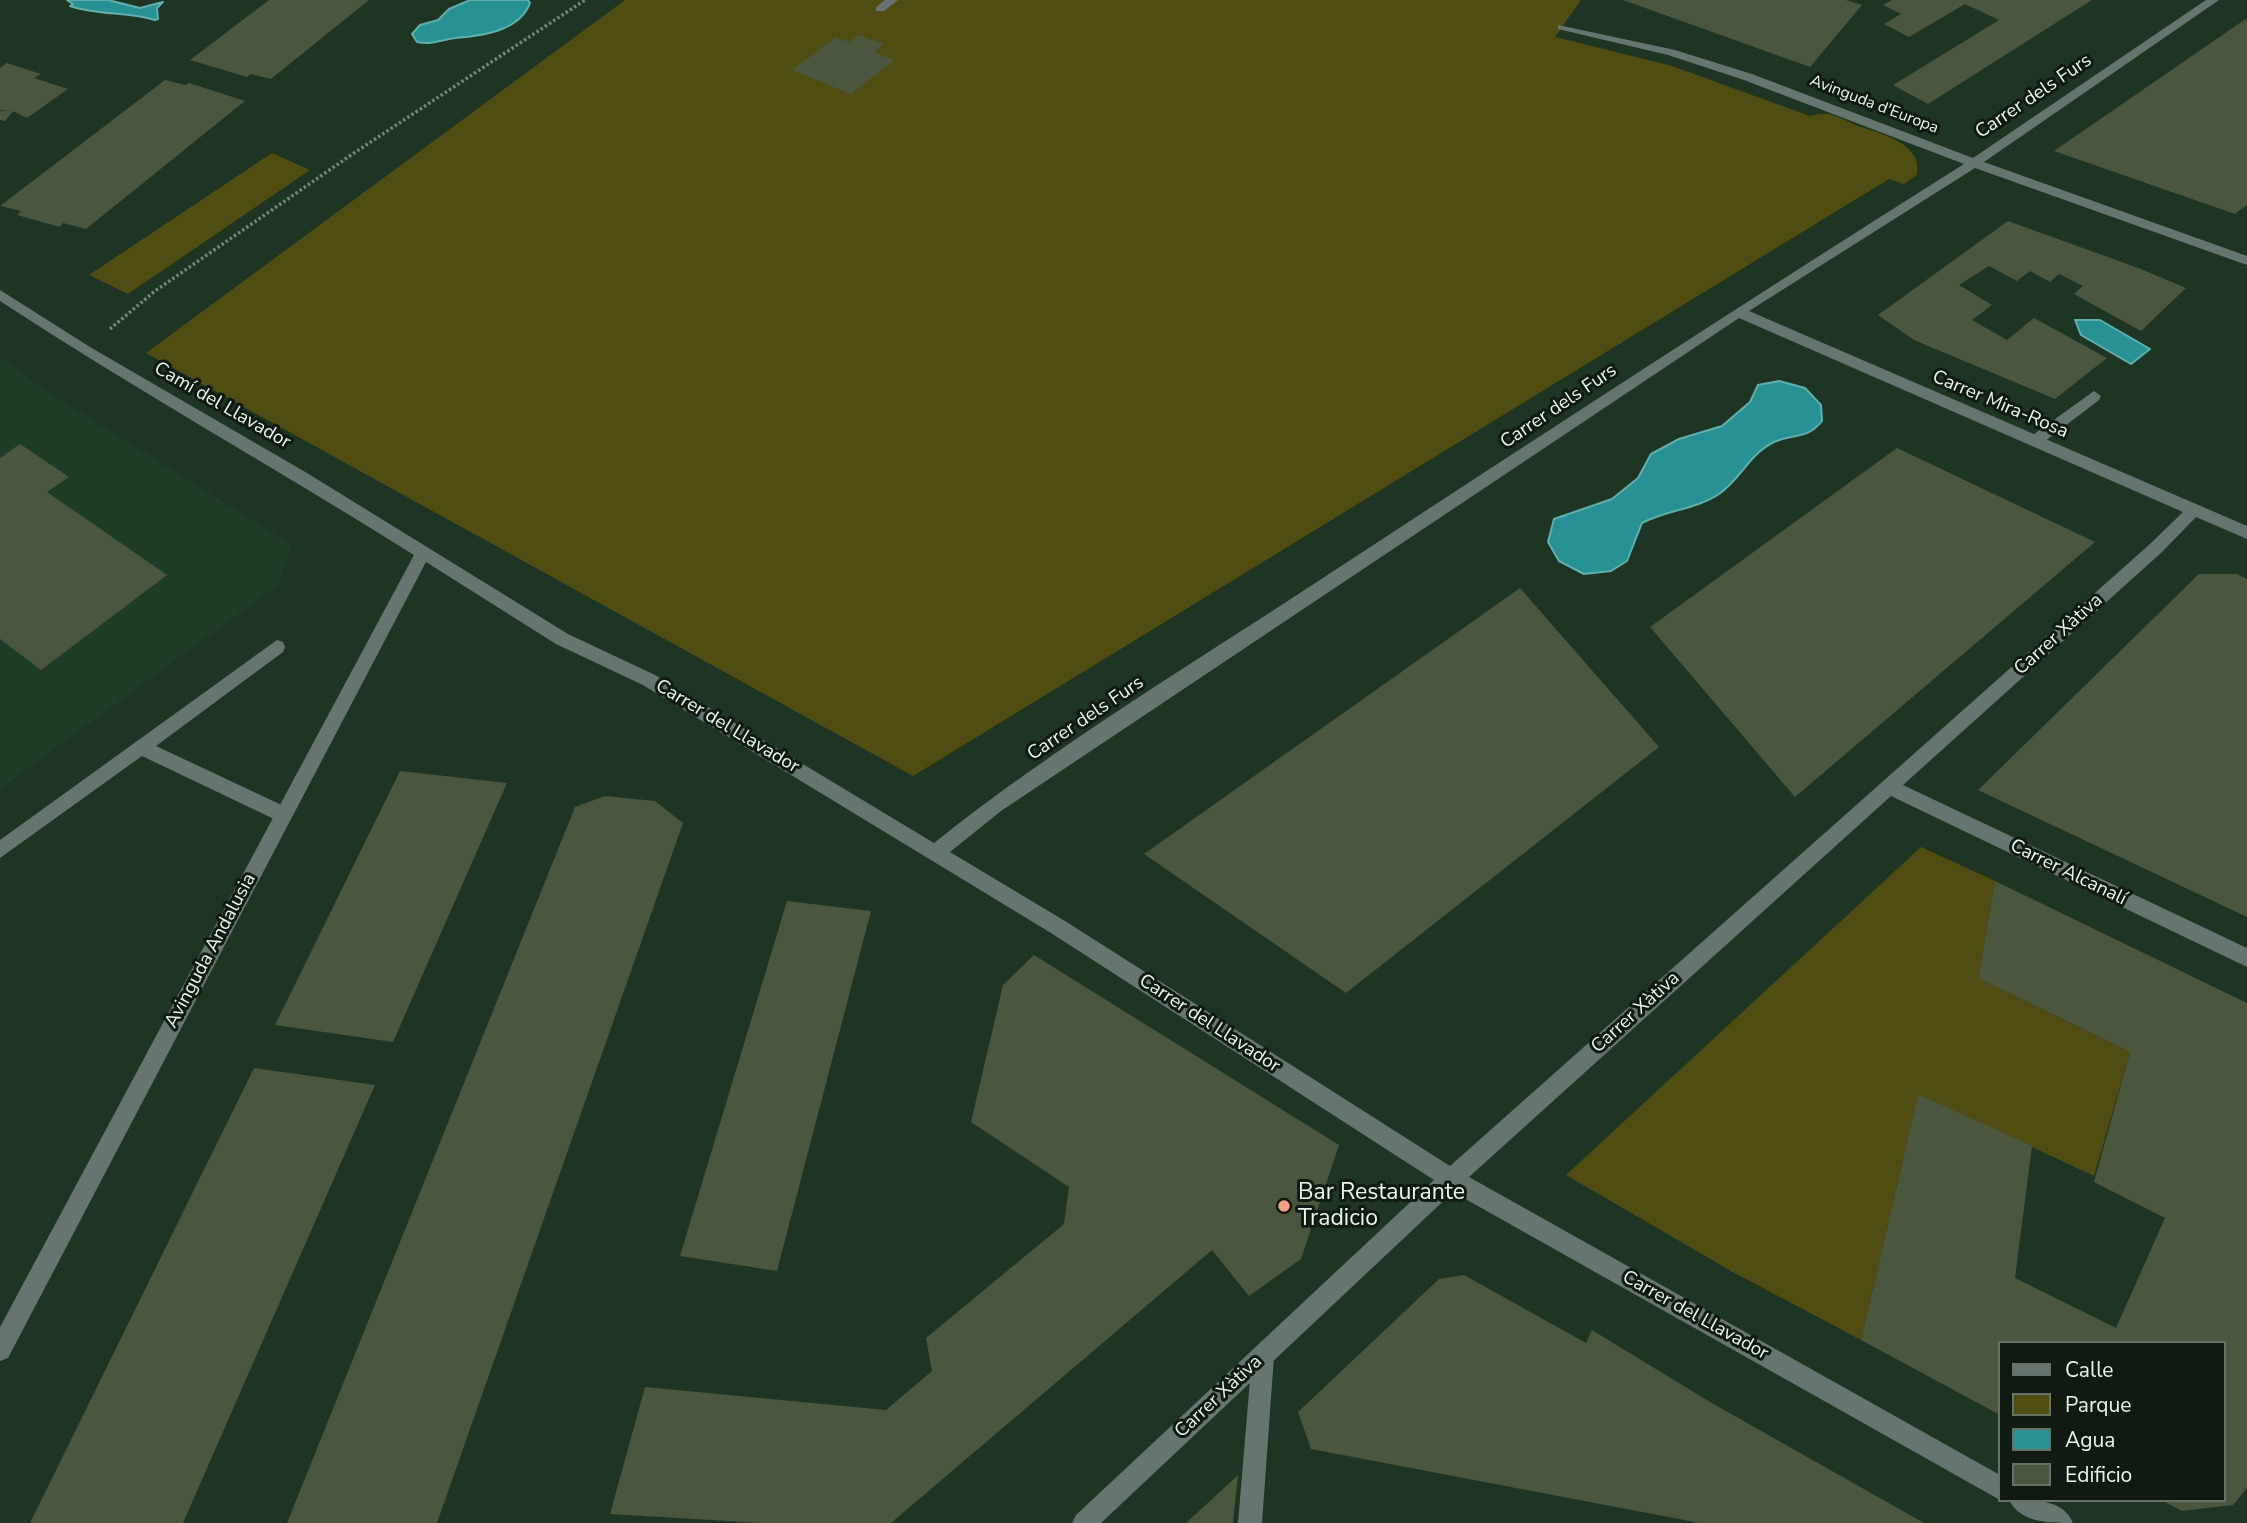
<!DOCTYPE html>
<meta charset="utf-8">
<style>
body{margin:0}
#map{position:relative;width:2247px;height:1523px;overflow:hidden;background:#1e3524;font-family:"Nunito Sans",sans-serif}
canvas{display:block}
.legend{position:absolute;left:1998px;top:1341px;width:228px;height:161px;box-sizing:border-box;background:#101a12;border:2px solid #667268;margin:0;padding:9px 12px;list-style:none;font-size:21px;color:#e7f5ea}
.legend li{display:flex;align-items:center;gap:14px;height:35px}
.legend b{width:35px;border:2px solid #667268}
</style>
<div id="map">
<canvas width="2247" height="1523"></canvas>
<ul class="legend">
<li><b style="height:9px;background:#667570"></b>Calle</li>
<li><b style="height:19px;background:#4f4d11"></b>Parque</li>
<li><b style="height:19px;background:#279193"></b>Agua</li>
<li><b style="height:19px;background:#4a563d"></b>Edificio</li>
</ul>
</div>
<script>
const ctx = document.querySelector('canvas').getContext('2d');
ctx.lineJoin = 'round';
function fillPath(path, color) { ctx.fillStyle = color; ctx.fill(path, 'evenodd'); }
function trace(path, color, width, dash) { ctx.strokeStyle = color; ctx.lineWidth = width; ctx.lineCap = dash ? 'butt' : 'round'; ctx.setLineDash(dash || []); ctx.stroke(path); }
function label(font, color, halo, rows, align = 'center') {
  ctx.font = font + ' "Nunito Sans",sans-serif'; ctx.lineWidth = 6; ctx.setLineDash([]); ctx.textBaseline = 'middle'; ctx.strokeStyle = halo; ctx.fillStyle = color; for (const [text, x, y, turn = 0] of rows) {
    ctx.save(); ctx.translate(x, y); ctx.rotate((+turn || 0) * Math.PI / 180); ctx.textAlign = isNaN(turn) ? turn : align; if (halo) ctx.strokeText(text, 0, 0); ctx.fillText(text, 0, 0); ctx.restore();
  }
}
fillPath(new Path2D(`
 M0,357L46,391L292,545L278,585L0,789Z`), '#1e3d27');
fillPath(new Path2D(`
 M625,0H1581L1555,37L1672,66L1810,116C1815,115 1821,113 1826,114C1837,115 1849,122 1858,126C1881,134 1923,143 1917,175L1904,184L1889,179L913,776L146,353Z
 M272,153L310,170L128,294L89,275Z
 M1921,847L1995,881L1978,978L2130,1052L2094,1176L1918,1094L1861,1340L1731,1271L1566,1175Z`), '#4f4d11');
const water = new Path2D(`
 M67,0H108L140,8L163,2L157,8L158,19L155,20C128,11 99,16 70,6L73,4Z
 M470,0H528L530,3C520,31 482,36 455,38C440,40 433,45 417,42L412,34L420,25L438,20L449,9Z
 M2075,320H2100L2150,349L2131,364L2081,335Z
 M1779,381L1805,388L1821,405L1822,421C1807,440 1794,433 1774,442C1749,454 1741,479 1719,494C1697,509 1667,510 1642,523L1627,561L1611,571L1584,574L1559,561L1548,542L1554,519L1612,499L1638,478L1651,454L1679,439L1722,426L1750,402L1758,385Z`);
fillPath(water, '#279193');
trace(water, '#61afad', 2);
fillPath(new Path2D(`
 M269,0H369L271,79L250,74L247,77L190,60Z
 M1623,0H1846L1862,5L1810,67Z
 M1892,0H2092L1928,104L1893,85L1999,20L1965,4L1909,37L1884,24L1901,14L1883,5Z
 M2247,18V205L2235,214L2054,151Z
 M859,35L884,44L874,52L894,60L851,94L792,70L836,37L849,42Z
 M7,63L41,74L34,78L68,89L27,118L13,111L5,121L0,120V111L9,110H0V68Z
 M165,80L186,85L189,83L245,101L86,229L63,223L60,227L17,215L21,211L0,206Z
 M2008,221L2141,269L2186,288L2141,331L2074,294L2083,286L2059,274L2050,282L2030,271L2017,281L1989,266L1959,285L1992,305L1972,320L2007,340L2034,318L2107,358L2055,399L1914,340L1878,315Z
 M20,444L69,477L47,492L167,575L41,670L0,639V458Z
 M1897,448L2095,542L1795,797L1650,627Z
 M2199,574H2237L2247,579V917L1978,790Z
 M1520,588L1659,747L1346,993L1144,854Z
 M400,771L507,783L393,1042L275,1025Z
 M605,796L655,801L683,823L437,1523H287L575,807Z
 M1995,881L2247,1003V1488L2233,1505L2182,1511L2161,1500H2224V1343H2000V1415L1861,1340L1918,1094L2032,1146L2015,1278L2116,1328L2165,1218L2094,1182L2130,1052L1978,978Z
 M787,901L871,911L777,1271L680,1256Z
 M1034,955L1339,1145L1301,1259L1249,1296L1212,1250L891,1523H761L610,1514L645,1387L886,1410L932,1371L926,1338L1064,1224L1069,1187L971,1122L1003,985Z
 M254,1068L375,1085L183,1523H30Z
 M1464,1275L1586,1343L1592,1330L1710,1402L1924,1523H1700L1311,1449L1298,1412L1439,1279Z
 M1238,1475L1233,1523H1186Z`), '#4a563d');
trace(new Path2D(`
 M110,329L155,291L354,153L585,0`), '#748779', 3.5, [2.5, 2.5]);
fillPath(new Path2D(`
 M885,0H898L884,11H876V7Z
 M2094,391L2101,396L2099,400L2040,445H2030V437Z
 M277,640L283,642L285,647L283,652L156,746L288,808L291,814L288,820L282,822L276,820L142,756L0,858V840Z
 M1263,1345L1271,1348L1274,1356L1262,1523H1238L1252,1356L1255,1348Z`), '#667570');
fillPath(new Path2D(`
 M2206,0H2219L1984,162L2247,256V265L1975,168L1749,311L2247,526V539L2196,517L2162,552L1903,785L2247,948V967L1891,796L1469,1177L2000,1475V1500L1453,1192L1101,1523H1072L1076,1515L1434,1180L1051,933L643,685L556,644L426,562L8,1358L0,1361V1327L414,555C277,469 136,390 0,301V290L90,347L307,473L568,634L655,675L934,843C1058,744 1197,661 1329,574C1540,436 1751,298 1964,164L1744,80L1668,55L1558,29V25L1675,50L1752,74L1973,158ZM1739,318L2183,512L2150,544L1450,1166L1065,921L950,852L1001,811Z
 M2009,1500C2032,1500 2063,1498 2073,1523C2051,1523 2020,1523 2009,1500Z`), '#667570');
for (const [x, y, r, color] of [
 [1284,1206,7,"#f39f82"]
]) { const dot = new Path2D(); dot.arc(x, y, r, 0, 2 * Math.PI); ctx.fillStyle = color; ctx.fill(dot); trace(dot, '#101a12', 2.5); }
label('16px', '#e7f5ea', '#101a12', [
 ["Avinguda d'Europa",1874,105,21]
]);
label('19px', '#e7f5ea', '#101a12', [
 ["Carrer dels Furs",2034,97,-34],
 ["Carrer Mira-Rosa",2000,405,23],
 ["Camí del Llavador",222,406,30],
 ["Carrer dels Furs",1559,407,-34],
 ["Carrer Xàtiva",2059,635,-42],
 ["Carrer dels Furs",1086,719,-34],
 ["Carrer del Llavador",727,727,31],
 ["Carrer Alcanalí",2068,873,26],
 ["Avinguda Andalusia",211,951,-62],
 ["Carrer Xàtiva",1636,1013,-42],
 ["Carrer del Llavador",1209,1024,33],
 ["Carrer del Llavador",1695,1316,29],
 ["Carrer Xàtiva",1219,1397,-43]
]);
label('23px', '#e7f5ea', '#101a12', [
 ["Bar Restaurante",1298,1193],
 ["Tradicio",1298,1219]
], 'left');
</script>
